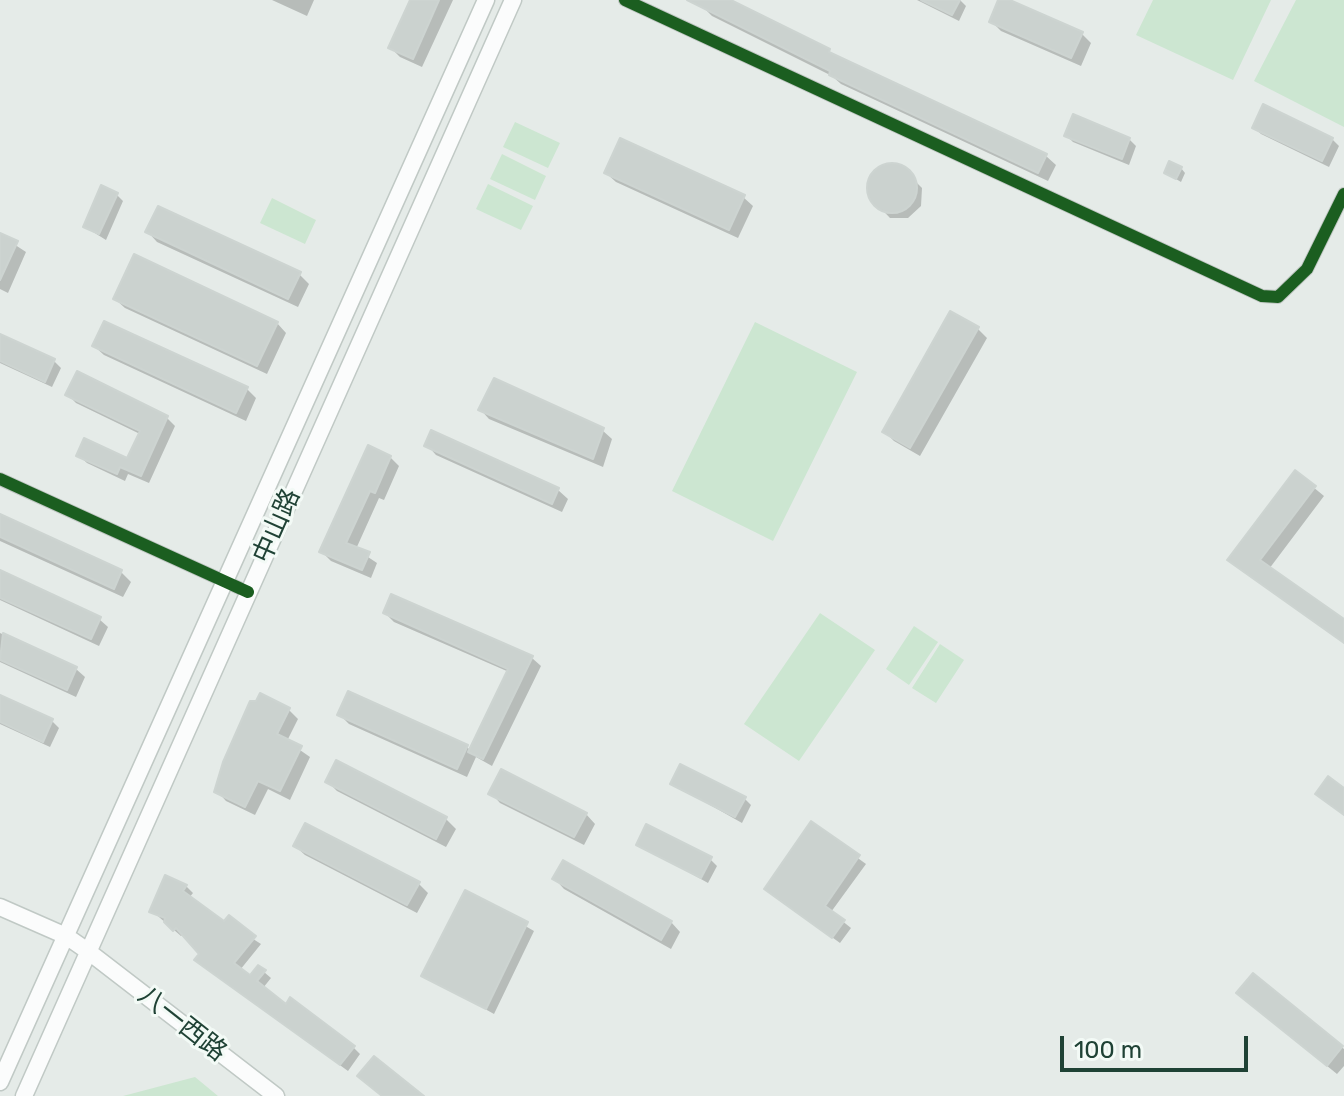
<!DOCTYPE html>
<meta charset="utf-8">
<style>
body{margin:0}
#map{position:relative;width:1344px;height:1096px;overflow:hidden;background:#e5ebe8;font-family:Rubik,sans-serif}
canvas{display:block}
.scale{position:absolute;left:1060px;top:1036px;width:188px;height:36px;box-sizing:border-box;border:4px solid #1f4235;border-top:0;padding-left:10px;font-size:24px;line-height:28px;white-space:nowrap;color:#1f4235;-webkit-text-stroke:6px #f3faf6;paint-order:stroke}
</style>
<div id="map">
<canvas width="1344" height="1096"></canvas>
<div class="scale">100 m</div>
</div>
<script>
const ctx = document.querySelector('canvas').getContext('2d');
ctx.lineJoin = 'round';
function fillPath(path, color) { ctx.fillStyle = color; ctx.fill(path, 'evenodd'); }
function trace(path, color, width, dash) { ctx.strokeStyle = color; ctx.lineWidth = width; ctx.lineCap = dash ? 'butt' : 'round'; ctx.setLineDash(dash || []); ctx.stroke(path); }
function label(font, color, halo, rows, align = 'center') {
  ctx.font = font + ' Rubik,"Noto Sans SC",sans-serif'; ctx.lineWidth = 6; ctx.setLineDash([]); ctx.textBaseline = 'middle'; ctx.strokeStyle = halo; ctx.fillStyle = color; for (const [text, x, y, turn = 0] of rows) {
    ctx.save(); ctx.translate(x, y); ctx.rotate((+turn || 0) * Math.PI / 180); ctx.textAlign = isNaN(turn) ? turn : align; if (halo) ctx.strokeText(text, 0, 0); ctx.fillText(text, 0, 0); ctx.restore();
  }
}
fillPath(new Path2D(`
 M1153,0H1271L1233,80L1136,35Z
 M1296,0H1344V127L1254,81Z
 M515,122L560,143L548,168L503,147Z
 M502,154L546,176L535,200L490,179Z
 M488,184L533,206L521,230L476,209Z
 M272,198L316,220L305,244L260,223Z
 M755,322L857,372L773,541L672,491Z
 M820,613L875,650L799,761L744,724Z
 M914,626L938,642L909,685L886,669Z
 M940,644L964,660L936,703L912,688Z
 M195,1077L218,1096H123Z`), '#cce6d1');
fillPath(new Path2D(`
 M272,0H314L307,16Z
 M412,0H453L422,67L400,57L391,48Z
 M706,0H726L835,57L1046,156L1056,165L1048,181L841,84L832,76L712,16L702,6Z
 M917,0H960L966,6L959,21Z
 M1000,0L1082,34L1091,43L1081,66L1001,31L991,21Z
 M1254,128L1332,139L1339,146L1329,167L1261,134Z
 M1066,135L1129,139L1136,146L1129,165L1073,142Z
 M883,166L901,167L922,188L921,206L908,218H890L870,197V179Z
 M1181,168L1185,173L1181,182L1166,173Z
 M606,173L743,197L753,206L738,238L616,182Z
 M116,194L123,201L106,240L85,227Z
 M148,232L299,274L309,284L298,307L157,242Z
 M0,235L26,252L8,293L0,289Z
 M115,299L277,323L286,333L267,374L125,308Z
 M978,329L987,338L920,456L894,441L884,431Z
 M3,337L54,361L61,368L52,387L0,363Z
 M94,346L247,389L256,398L246,421L104,355Z
 M68,395L167,418L175,426L149,483L128,474L125,481L87,463L78,455L128,461L140,434L76,403Z
 M480,409L602,430L612,439L603,467L489,419Z
 M432,433L558,490L568,499L562,512L436,455L427,445Z
 M390,457L399,466L384,500L379,498L356,549L377,563L371,578L331,561L322,552Z
 M1296,473L1324,496L1269,569L1344,622V643L1230,560Z
 M0,516L121,572L131,582L123,597L0,541Z
 M0,572L99,619L108,627L99,646L0,600Z
 M385,613L532,658L541,666L492,766L476,757L467,777L349,724L339,714L467,747L471,751L509,672L394,622Z
 M0,633L76,669L85,677L76,697L0,662Z
 M0,697L52,721L59,728L50,747L0,724Z
 M289,710L298,719L287,741L310,757L290,800L268,789L255,815L226,801L217,791Z
 M336,763L446,819L456,829L446,847L337,791L327,781Z
 M673,784L744,798L751,805L742,823Z
 M491,793L586,814L595,824L584,845L500,803Z
 M811,824L866,864L831,912L851,928L840,943L766,889Z
 M638,844L710,859L717,866L708,883Z
 M295,846L418,883L428,893L417,913L305,855Z
 M166,878L186,886L193,893L189,898L261,944L240,970L250,978L264,972L271,978L263,988L354,1048L360,1054L348,1071L203,966L202,954L184,934L181,936L152,911Z
 M555,879L671,922L680,932L671,949L564,889Z
 M466,892L534,931L494,1014L424,975Z
 M1253,976L1344,1049V1066L1337,1074L1248,1002Z`), '#0003');
const building = new Path2D(`
 M410,0H439L413,59L388,48Z
 M687,0H731L830,49L829,52L1047,154L1038,173L829,75L830,71Z
 M921,0H960L952,15Z
 M998,0H1010L1083,32L1071,58L989,22Z
 M1263,104L1333,138L1322,161L1252,128Z
 M1073,114L1130,138L1122,159L1064,136Z
 M620,138L745,195L729,230L604,173Z
 M1169,161L1182,167L1176,179L1164,173Z
 M867 188a25 25 0 1 1 50 0a25 25 0 1 1-50 0Z
 M101,185L118,193L99,234L83,227Z
 M158,206L301,272L288,299L145,232Z
 M0,233L18,241L0,280Z
 M134,254L278,322L257,366L113,299Z
 M950,311L979,327L910,448L882,432Z
 M104,321L248,387L236,413L92,346Z
 M0,334L55,359L45,382L0,361Z
 M77,371L168,416L141,476L120,467L117,474L76,456L84,438L127,458L140,431L65,395Z
 M494,378L604,428L593,459L478,410Z
 M431,430L559,488L552,504L424,446Z
 M368,445L391,456L375,493L370,491L346,543L370,552L362,570L319,552Z
 M1295,470L1316,486L1260,560L1344,619V643L1227,560Z
 M0,514L122,570L114,589L0,537Z
 M0,570L101,617L91,639L0,598Z
 M391,594L533,656L483,759L468,752L508,669L383,613Z
 M3,633L77,667L67,690L0,660Z
 M348,691L468,745L457,769L337,715Z
 M260,693L290,708L277,734L302,746L280,791L258,781L245,807L214,792L223,762L250,701H256Z
 M0,695L53,719L43,742L0,722Z
 M336,760L447,817L436,839L325,782Z
 M680,764L746,797L735,817L670,784Z
 M501,769L587,813L574,837L488,794Z
 M1328,776L1344,788V815L1315,794Z
 M811,821L860,855L825,906L845,920L832,938L764,889Z
 M305,823L420,882L407,905L293,846Z
 M646,824L712,857L701,878L636,845Z
 M563,860L672,921L661,940L552,879Z
 M165,875L187,885L183,891L224,921L229,915L256,936L234,963L250,975L258,965L266,970L257,981L286,1004L290,997L355,1046L340,1065L194,960L199,954L176,928L173,931L164,922L165,918L149,912Z
 M465,890L528,922L486,1009L421,976Z
 M1253,973L1343,1046L1327,1066L1236,993Z
 M374,1056L424,1096H382L357,1076Z`);
fillPath(building, '#cbd2cf');
trace(building, '#cdd4d1', 2);
const street = new Path2D(`
 M625,0L1262,296L1278,297L1307,269L1344,194
 M0,479L248,592`);
const secondary = new Path2D(`
 M0,907L66,936L89,952L276,1096
 M0,1082L486,0
 M24,1096L513,0`);
trace(street, '#c2c8c5', 14);
trace(secondary, '#c0c9c5', 19);
trace(street, '#fbfcfc', 11);
trace(secondary, '#fbfcfc', 16);
trace(new Path2D(`
 M625,0L1262,296L1278,297L1307,269L1344,194
 M0,479L248,592`), '#1b5e20', 12);
label('26px', '#1f4235', '#f3faf6', [
 ["中山路",277,526,-66],
 ["八一西路",182,1024,38]
]);
</script>
